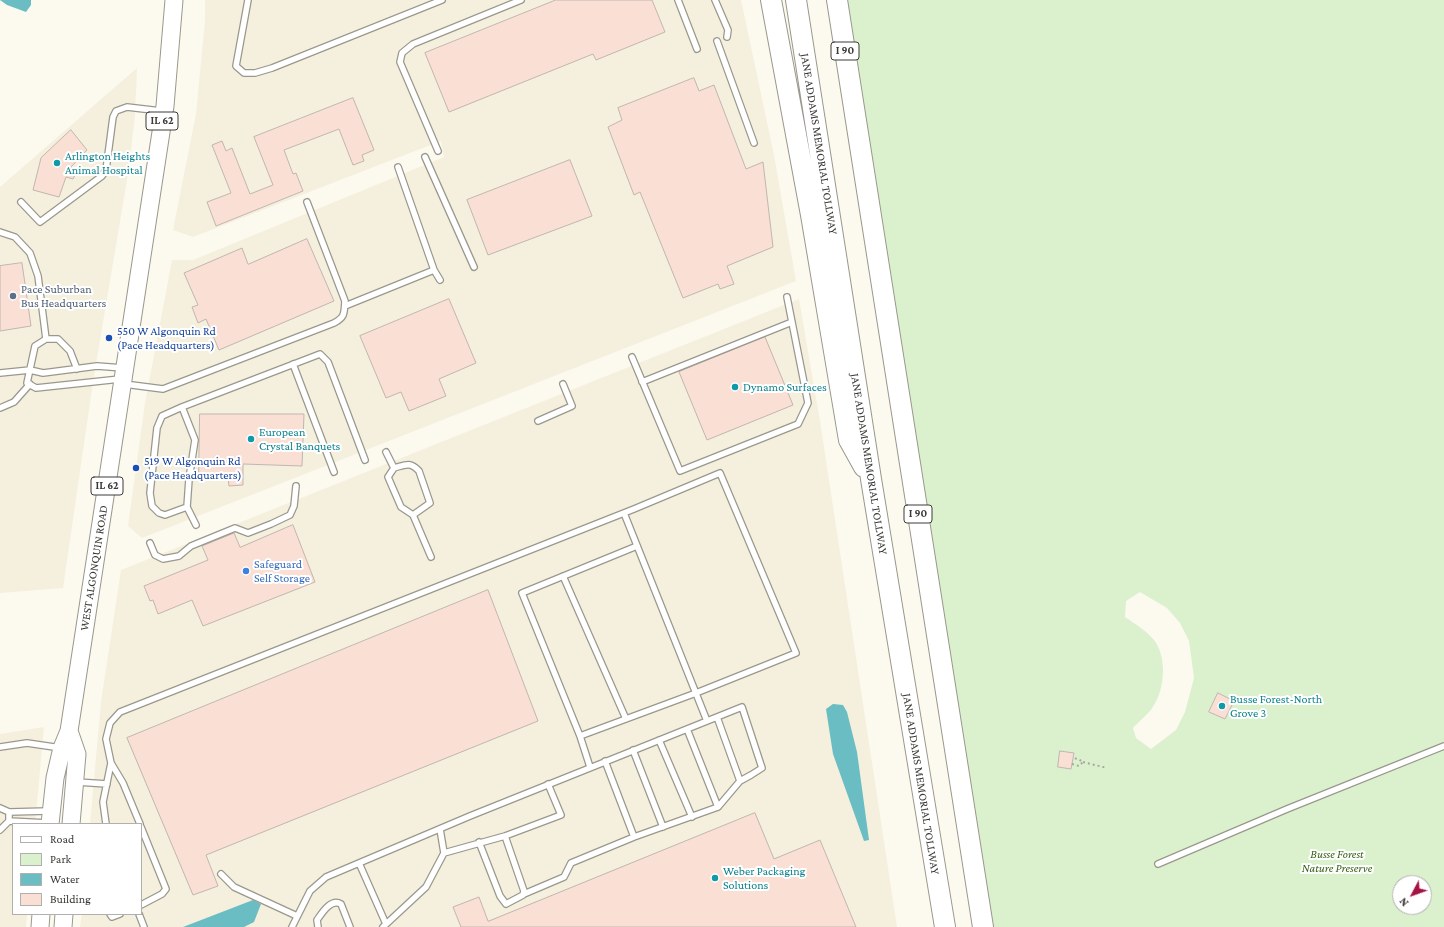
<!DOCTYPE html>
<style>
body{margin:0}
#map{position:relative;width:1444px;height:927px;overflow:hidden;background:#fcf9ee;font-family:"Crimson Pro",serif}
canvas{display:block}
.legend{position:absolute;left:12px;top:823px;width:130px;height:92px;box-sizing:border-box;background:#fff;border:1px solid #b1b0af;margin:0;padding:5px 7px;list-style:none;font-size:12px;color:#3b3a36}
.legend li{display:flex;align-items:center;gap:8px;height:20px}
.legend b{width:20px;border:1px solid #b1b0af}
.north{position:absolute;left:1392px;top:875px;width:40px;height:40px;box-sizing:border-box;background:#fff;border:1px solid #b1b0af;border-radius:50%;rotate:229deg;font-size:11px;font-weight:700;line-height:16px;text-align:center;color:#3b3a36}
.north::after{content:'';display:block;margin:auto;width:14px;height:18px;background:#a71245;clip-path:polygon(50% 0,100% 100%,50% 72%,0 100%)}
</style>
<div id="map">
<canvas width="1444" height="927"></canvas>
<ul class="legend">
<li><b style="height:5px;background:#fff"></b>Road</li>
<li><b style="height:11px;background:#dbf1ce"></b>Park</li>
<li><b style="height:11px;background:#6abdc3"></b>Water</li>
<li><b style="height:11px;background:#f9dfd4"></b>Building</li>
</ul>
<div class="north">N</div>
</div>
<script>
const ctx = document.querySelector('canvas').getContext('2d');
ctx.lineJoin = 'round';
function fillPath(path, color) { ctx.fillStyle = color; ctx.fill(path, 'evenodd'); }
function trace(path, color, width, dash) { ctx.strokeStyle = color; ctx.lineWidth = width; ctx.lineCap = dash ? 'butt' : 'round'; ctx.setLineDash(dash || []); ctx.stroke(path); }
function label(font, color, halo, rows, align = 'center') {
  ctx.font = font + ' "Crimson Pro",serif'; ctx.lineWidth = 4; ctx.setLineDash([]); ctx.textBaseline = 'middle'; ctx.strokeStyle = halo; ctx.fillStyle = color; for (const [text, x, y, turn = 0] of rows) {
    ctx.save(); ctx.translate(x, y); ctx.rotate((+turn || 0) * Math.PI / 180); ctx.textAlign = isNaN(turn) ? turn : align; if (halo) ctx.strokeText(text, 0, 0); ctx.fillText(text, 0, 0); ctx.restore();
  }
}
fillPath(new Path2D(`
 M205,0H741L774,155L796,281L142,538L128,526L145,403L172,260H193L444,157L441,141L193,237L173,230L196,114L205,21Z
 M137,68L135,115L129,168L93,382L63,588L0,593V187Z
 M799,299L820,421L897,927H80L82,914H141V824H90L101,702L121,570Z
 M44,727L35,824H13V914H27L26,927H0V734Z`), '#f5f0dd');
fillPath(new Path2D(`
 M840,0H1444V927H984ZM1140,592L1167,608L1180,623L1189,641L1194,678L1185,712L1176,730L1151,749L1136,738L1133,728C1138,722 1145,717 1150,711C1165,693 1168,658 1154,640C1146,630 1135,624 1125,617L1126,601ZM1400,883H1424V907H1400Z`), '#dbf1ce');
fillPath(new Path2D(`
 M0,0H31V5L26,12L7,5Z
 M833,704L843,705L847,712L857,752L869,840L864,841L833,754L826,709Z
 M253,900L261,904L254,922L244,927H183Z`), '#6abdc3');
const building = new Path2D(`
 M556,0H652L665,32L596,60L593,54L449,112L425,53Z
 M694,78L699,91L714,85L746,169L763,162L773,247L727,266L734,284L720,289L718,284L683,298L640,192L634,195L608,127L622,120L618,108Z
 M353,98L374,150L362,155L364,161L353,165L339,129L284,150L293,174L296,173L303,191L216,226L207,202L231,193L212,145L222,141L226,151L232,148L250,194L273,185L254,137Z
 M71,130L87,150L71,167L77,171L73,179L66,177L59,197L33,190L41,158Z
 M570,160L592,216L488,255L467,200Z
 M307,239L334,301L219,350L206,319L198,323L192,307L198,305L184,273L242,248L248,264Z
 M22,263L31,326L0,331V266Z
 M449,299L476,363L439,379L446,396L409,411L401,392L386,398L360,336Z
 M765,337L793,405L707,440L679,372Z
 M200,414H304L302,466L243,464V485L229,486L228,477H199Z
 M293,525L315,582L203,626L192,600L158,614L153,600L150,601L144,586L208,560L202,546L234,533L240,547Z
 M488,590L538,721L206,855L218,886L193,895L127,738Z
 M1218,693L1234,701L1225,719L1209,712Z
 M1060,751L1074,753L1071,769L1058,767Z
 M755,813L774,859L820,840L856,927H461L453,907L479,897L488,921Z`);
fillPath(building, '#f9dfd4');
trace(building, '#c2b6b1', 1);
const service = new Path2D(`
 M248,0L236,66L244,73H255L272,68L442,0
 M678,0L697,49
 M715,0L728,30L727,37
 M717,41L754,143
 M438,151L400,62L402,53L413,44L521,0
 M425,157L474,267
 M398,167L434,270L440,280
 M21,202L40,222L102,176L106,170L113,117L116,111L127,107L161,111
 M0,232L15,237L30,253L38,276L46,339
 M345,306L434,270
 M632,357L680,471L798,424L808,403L787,297
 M293,364L334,472
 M77,369L70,351L58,339H46L35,346L27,383L36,388L120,379
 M0,373L30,370L43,373L97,366L123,368
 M642,382L792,322
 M124,384L163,389L334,323C345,317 344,314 345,301L307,202
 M182,407L320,354L328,362L365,460
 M0,408L14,402L30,384
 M538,421L572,406L563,384
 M386,452L394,468L388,477L401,507L413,515L431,557
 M394,468C405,465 410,461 419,471L430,503L413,515
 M187,507L165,515L159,513L152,506L150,493L157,428L162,416L182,407L195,440L189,479L187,507L196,525
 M624,513L707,721
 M150,543L155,555L163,559L179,556L191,546L235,528L248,533L271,524L290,515L294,506L296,486
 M563,576L626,719
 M659,740L692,817
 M0,747L27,743L61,748
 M633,750L663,827
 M605,761L634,837
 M111,763L123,783L140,824
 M590,767L580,736L522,593L637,546
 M77,782L107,784
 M718,807L740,781
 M0,808L9,812V821L0,830
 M9,812L49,811
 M9,821L48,823
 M106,824L103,802L111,763L106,739L110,723L120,712L634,509L720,473L796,653L696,693L580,736
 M141,827L166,889L162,894L141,905
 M479,842L500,896L506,904L523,895L524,891L505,836
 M444,853L505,836L561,815L548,784
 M359,863L386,924
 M1158,864L1287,809L1444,746
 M221,874L234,887L297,916
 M524,894L564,877L571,863L634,837L718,807L687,729
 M110,914L112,917L120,914
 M139,914L144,927
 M292,927L310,891L326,877L470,816L742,707L762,768L751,775L740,781L717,717
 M318,927L317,920C322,913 331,898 341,904L350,927
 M383,927L426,887L444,853L440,829`);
const primary = new Path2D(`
 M69,731L77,754L71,824
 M50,824L55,778L62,748L69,731L165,106L174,0
 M40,927L41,914
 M63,927L64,914`);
const motorway = new Path2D(`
 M771,0L811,215L849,440L864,467
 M796,0L871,479L945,927
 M837,0L983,927`);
trace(service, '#9a988d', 8);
trace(primary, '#9a988d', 19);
trace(motorway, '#9a988d', 22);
trace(new Path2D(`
 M1083,762L1107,768
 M1072,764L1079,766L1083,762L1078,759L1073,758`), '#a9a79f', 2, [2, 3]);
trace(service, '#fff', 5.5);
trace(primary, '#fff', 17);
trace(motorway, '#fff', 20);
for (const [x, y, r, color] of [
 [57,163,4,"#0f9aa8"],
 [13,296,4,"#5c6f8a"],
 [109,338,4,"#1a4fb4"],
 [735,387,4,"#0f9aa8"],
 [251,439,4,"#0f9aa8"],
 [136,468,4,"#1a4fb4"],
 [246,571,4,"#3f7fe0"],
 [1222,706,4,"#0f9aa8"],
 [715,878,4,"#0f9aa8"]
]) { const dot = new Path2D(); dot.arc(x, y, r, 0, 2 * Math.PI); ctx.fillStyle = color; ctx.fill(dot); trace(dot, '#fff', 1.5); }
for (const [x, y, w] of [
 [845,51,28],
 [162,121,32],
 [107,486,32],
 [918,514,28]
]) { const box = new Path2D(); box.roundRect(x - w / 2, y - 9, w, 18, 3); ctx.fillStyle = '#fff'; ctx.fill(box); trace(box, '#3b3a36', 1); }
label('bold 11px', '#3b3a36', null, [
 ["I 90",845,51],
 ["IL 62",162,121],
 ["IL 62",107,486],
 ["I 90",918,514]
]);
label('12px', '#3b3a36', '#fff', [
 ["JANE ADDAMS MEMORIAL TOLLWAY",819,144,81],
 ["JANE ADDAMS MEMORIAL TOLLWAY",869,464,81],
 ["WEST ALGONQUIN ROAD",94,568,-81],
 ["JANE ADDAMS MEMORIAL TOLLWAY",921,784,81]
]);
label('12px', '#0d838f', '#fff', [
 ["Arlington Heights",65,156],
 ["Animal Hospital",65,170],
 ["Dynamo Surfaces",743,387],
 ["European",259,432],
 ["Crystal Banquets",259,446],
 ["Busse Forest-North",1230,699],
 ["Grove 3",1230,713],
 ["Weber Packaging",723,871],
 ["Solutions",723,885]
], 'left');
label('12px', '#4e5e75', '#fff', [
 ["Pace Suburban",21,289],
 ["Bus Headquarters",21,303]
], 'left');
label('12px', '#164399', '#fff', [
 ["550 W Algonquin Rd",117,331],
 ["(Pace Headquarters)",117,345],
 ["519 W Algonquin Rd",144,461],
 ["(Pace Headquarters)",144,475]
], 'left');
label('12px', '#366cbe', '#fff', [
 ["Safeguard",254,564],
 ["Self Storage",254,578]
], 'left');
label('italic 12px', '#365f15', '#fff', [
 ["Busse Forest",1337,854],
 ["Nature Preserve",1337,868]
]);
</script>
